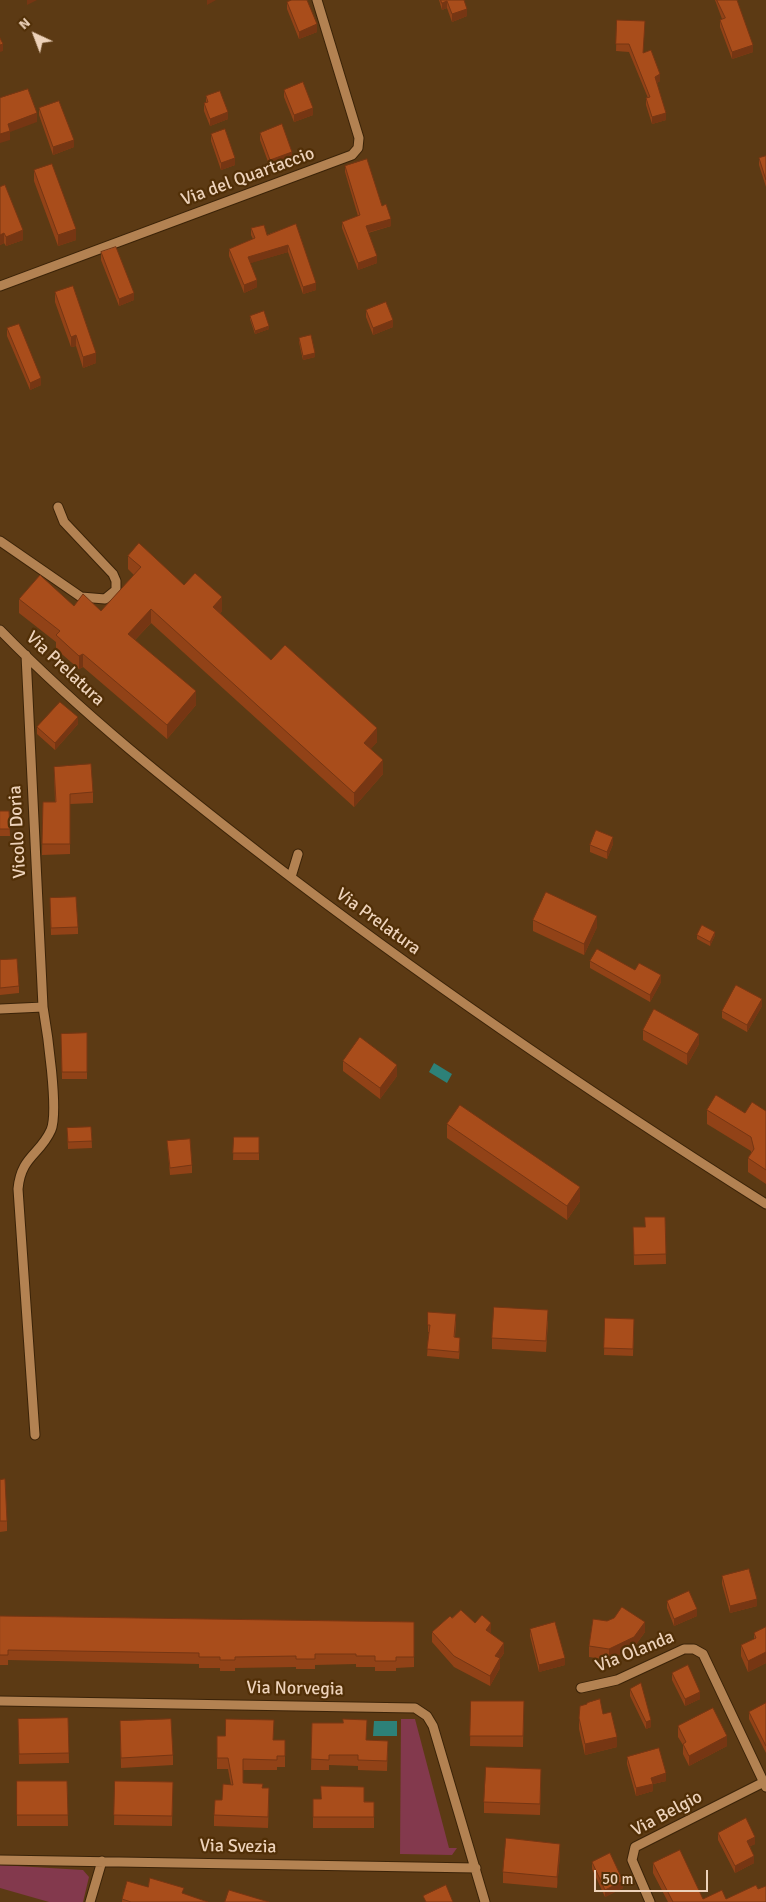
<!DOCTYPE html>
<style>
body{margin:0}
#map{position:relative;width:766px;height:1902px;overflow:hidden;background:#5c3a14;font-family:Signika,sans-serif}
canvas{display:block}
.north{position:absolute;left:10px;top:10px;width:50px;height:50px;-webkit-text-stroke:4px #512f07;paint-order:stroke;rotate:317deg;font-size:14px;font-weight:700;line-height:20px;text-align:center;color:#edd2ba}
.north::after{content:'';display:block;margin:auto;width:18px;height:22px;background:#edd2ba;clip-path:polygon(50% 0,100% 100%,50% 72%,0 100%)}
.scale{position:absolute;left:594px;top:1870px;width:114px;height:22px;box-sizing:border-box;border:2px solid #edd2ba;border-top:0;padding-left:6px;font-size:15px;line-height:18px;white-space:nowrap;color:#edd2ba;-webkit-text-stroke:4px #512f07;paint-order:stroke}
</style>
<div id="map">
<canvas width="766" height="1902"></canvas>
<div class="north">N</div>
<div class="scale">50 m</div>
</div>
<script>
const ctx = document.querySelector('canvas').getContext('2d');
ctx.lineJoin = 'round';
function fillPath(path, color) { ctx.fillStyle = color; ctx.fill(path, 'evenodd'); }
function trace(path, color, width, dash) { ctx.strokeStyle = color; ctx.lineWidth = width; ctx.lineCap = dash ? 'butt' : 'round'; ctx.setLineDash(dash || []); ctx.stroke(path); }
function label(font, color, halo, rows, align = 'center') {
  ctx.font = font + ' Signika,sans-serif'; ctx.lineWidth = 4.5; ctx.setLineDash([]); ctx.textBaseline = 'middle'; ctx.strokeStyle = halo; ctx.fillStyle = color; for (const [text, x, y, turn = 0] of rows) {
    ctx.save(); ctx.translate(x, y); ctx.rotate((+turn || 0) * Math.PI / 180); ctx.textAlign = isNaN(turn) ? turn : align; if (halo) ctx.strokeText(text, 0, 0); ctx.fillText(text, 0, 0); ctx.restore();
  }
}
fillPath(new Path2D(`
 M401,1719H415L449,1848H457L452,1855L400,1854Z
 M0,1865L83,1870L89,1877L83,1902H49L0,1888Z`), '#83394d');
fillPath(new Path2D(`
 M434,1063L452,1074L447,1083L429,1072Z
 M374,1721H397V1736H373Z`), '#2d8178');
const minor = new Path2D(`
 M0,286L352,155L358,148L359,138L317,0
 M0,541L81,597L105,599L116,590V581L113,574L64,522L58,507
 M0,630C82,714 174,787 267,859C427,982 595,1096 766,1204
 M291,877L298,854
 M0,1009L43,1007L26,655
 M35,1435L18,1189C21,1156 40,1155 51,1130C59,1112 47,1030 43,1007
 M581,1688L617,1680L684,1649H694L703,1654L766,1787
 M0,1701L415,1708L427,1716L433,1726L485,1902
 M0,1860L476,1868
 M90,1902L102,1861
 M650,1902L632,1860L635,1847L766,1781`);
trace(minor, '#3b2308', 11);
trace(minor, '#b38252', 9);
fillPath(new Path2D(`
 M439,0H464L467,16L452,22L447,8L442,10Z
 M715,0H737L753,52L732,59L720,27V20L722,19Z
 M287,2L317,32L299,39L287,9Z
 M617,20L644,53L660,81L657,83L666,120L652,124L646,105V98H648L629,52L616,51Z
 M284,90L313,115L294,122L284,97Z
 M206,96L228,119L210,126L204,111V103H206Z
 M39,108L74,147L53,155L39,115Z
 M260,133L292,159L270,167L260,140Z
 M211,134L235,165L221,170L211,141Z
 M766,156V187L759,165V158Z
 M345,166L382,206L391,226L368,233L377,263L358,270L342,228V222L358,216L345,172Z
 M34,170L76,240L58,246L34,181Z
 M0,187L23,240L6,246L4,243L0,245Z
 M296,224L316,290L303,294L288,252L250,263L257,287L244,293L229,256V249L253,239L251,235V228L267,235Z
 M101,252L134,300L119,306L101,260Z
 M55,292L96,363L83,368L76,346L71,347L55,302Z
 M366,310L393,327L373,335L366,317Z
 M250,316L269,329L255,334L250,319Z
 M7,328L41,385L30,390L7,336Z
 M299,338L315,357L303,360L299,342Z
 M128,556L184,585L222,611L219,614L271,660L377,742L370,749L383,774L354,807L151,623L135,640L196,705L167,739L83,667L79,669L56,649V642L19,613V599L74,606L101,611L134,575L128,569Z
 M78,724L55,750L37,734V727Z
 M54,767L93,792V803L70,804V854L42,855L43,802H55Z
 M0,811H9L10,836H0Z
 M613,844L607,859L590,852V845Z
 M50,898L78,927V934L51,935Z
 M533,920L597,927L584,955L533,931Z
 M697,935H715L710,946L697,939Z
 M0,960L19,986V993L0,995Z
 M590,961L635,970L661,982L650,1002L590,968Z
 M762,1006L747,1032L722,1018V1011Z
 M643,1030L699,1044L687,1065L643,1040Z
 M87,1033V1079H62L61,1034Z
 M343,1061L397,1076L380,1099L343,1071Z
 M707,1110L745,1113L766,1111V1184L748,1172V1158L751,1153V1151L707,1124Z
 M447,1124L580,1201L567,1220L447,1138Z
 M91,1127L92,1148L68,1149L67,1128Z
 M234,1137H259V1160H233Z
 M167,1141L192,1165V1173L170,1175Z
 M665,1217L666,1264L634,1265L633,1227H645Z
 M605,1318L634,1319L633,1356L604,1355Z
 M456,1321L455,1337L460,1345L459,1359L427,1356L429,1332H428V1325Z
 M548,1321L546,1352L492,1349V1338Z
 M0,1480L7,1521V1531L0,1532Z
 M722,1576L757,1606L730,1613L722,1584Z
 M667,1601L697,1616L674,1626L667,1608Z
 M0,1616L414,1622V1667L396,1668V1671H375V1667H356V1664L315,1665V1669H296V1667L235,1668V1671H220V1668H199V1664L8,1660V1665H0Z
 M452,1618L475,1623L491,1634L504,1653L500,1659V1668L490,1686L454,1667L432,1642V1632Z
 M607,1621L645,1632L634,1647L609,1660L589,1657V1646Z
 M766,1627V1663L748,1672L741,1656V1645L754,1639V1633Z
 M530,1629L565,1665L539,1672L530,1636Z
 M672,1673L700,1699L685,1706L672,1680Z
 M630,1689L651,1727L646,1729L630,1696Z
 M471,1701H524L523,1747L470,1746Z
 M766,1703V1753L749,1719V1712Z
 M68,1718L69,1763L19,1764L18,1719Z
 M579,1718L617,1747L585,1755L579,1729Z
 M120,1721L173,1755V1765L121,1768Z
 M312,1723L366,1740L388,1741L387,1771L358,1770V1766L329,1765V1770H311Z
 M678,1726L727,1746L689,1766L683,1754V1745L678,1737Z
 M217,1736L274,1740H285V1767H277V1770H243V1783L263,1788L269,1799L268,1828L214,1826V1815L222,1800L231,1785L228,1769H217Z
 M627,1757L666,1781L653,1784V1791L636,1796L627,1764Z
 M541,1779L540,1815L484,1813V1802Z
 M17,1781H67L68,1826H17Z
 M115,1781L173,1782L172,1826L114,1825Z
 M313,1799L374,1802V1828H313Z
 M718,1833L755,1844L750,1846L754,1863L735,1873L718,1840Z
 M560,1854L557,1888L503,1883V1872Z
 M592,1862L623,1888L605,1897L592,1869Z
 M653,1863L703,1899H726L758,1889L766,1902H668L653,1873Z
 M148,1887L184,1894L208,1902H122V1899Z`), '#914217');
fillPath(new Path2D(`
 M27,0H37L27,5Z
 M207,0H216L207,5Z
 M447,1V8L442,10V3Z
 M467,9V16L452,22V14Z
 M317,24V32L299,39V32Z
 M3,44V51L0,52V45Z
 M753,45V52L732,59V52Z
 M660,74V81L655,84V77Z
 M313,108V115L294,122V115Z
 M228,112V119L210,126V119Z
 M37,113V122L10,132V140L0,143V134L8,124Z
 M666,113V120L652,124V117Z
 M74,140V147L53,155V147Z
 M292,152V159L270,167V160Z
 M235,158V165L221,170V163Z
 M391,219V226L366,233V226Z
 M76,229V240L58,246V235Z
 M23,230V240L6,246V237Z
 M4,233V243L0,245V235Z
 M288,245V252L248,264V257Z
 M377,256V263L358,270V263Z
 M257,280V287L244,293V285Z
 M316,283V290L303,294V287Z
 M134,293V300L119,306V299Z
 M393,320V327L373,335V328Z
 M269,326V329L255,334V331Z
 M76,335V346L71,347V337Z
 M96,353V363L83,368V357Z
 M315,353V357L303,360V356Z
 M41,378V385L30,390V383Z
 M222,597V611L213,621V607Z
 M151,609V623L128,647V634Z
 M83,654V667L79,669V656Z
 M196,691V705L167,739V725Z
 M78,717V724L55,750V743Z
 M377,728V742L364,757V743Z
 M383,760V774L354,807V793Z
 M613,837V844L607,859V852Z
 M597,916V927L584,955V944Z
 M715,932V935L710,946V942Z
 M661,975V982L650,1002V995Z
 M762,999V1006L747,1032V1025Z
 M699,1034V1044L687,1065V1054Z
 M397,1065V1076L380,1099V1088Z
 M580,1187V1201L567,1220V1206Z
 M757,1599V1606L730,1613V1606Z
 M697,1609V1616L674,1626V1619Z
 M645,1622V1632L634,1647L609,1660V1649Z
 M491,1623V1634L486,1630Z
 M504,1643V1653L500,1659V1668L490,1686V1676L495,1656Z
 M766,1652V1663L748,1672V1661Z
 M565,1658V1665L539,1672V1665Z
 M700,1692V1699L685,1706V1699Z
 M651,1720V1727L646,1729V1722Z
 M727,1736V1746L689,1766V1756Z
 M617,1737V1747L585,1755V1744Z
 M666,1773V1781L653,1784V1791L636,1796V1788L651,1778Z
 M755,1837V1844L747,1848V1841Z
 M560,1844V1854L557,1888V1877Z
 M754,1856V1863L735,1873V1866Z
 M623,1881V1888L605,1897V1890Z`), '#763613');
const building = new Path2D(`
 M292,0H307L317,24L299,32L287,2Z
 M441,0H464L467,9L452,14L447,1L442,3Z
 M717,0H737L753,45L732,52L720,20L725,18Z
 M617,20L645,21L643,53L651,50L660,74L655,77L666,113L652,117L646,98L650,97L629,44H616Z
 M0,38L3,44L0,45Z
 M303,82L313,108L294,115L284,90Z
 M28,89L37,113L8,124L10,131L0,134V98Z
 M220,91L228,112L210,119L204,103L208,102L206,96Z
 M59,101L74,140L53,147L39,108Z
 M282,124L292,152L270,160L260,133Z
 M225,129L235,158L221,163L211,134Z
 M766,156V180L759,158Z
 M367,159L382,206L386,204L391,219L366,226L377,256L358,263L342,222L360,215L345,166Z
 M52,164L76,229L58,235L34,170Z
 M5,185L23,230L6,237L4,233L0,235V187Z
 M296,224L316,283L303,287L288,245L248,257L257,280L244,285L229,249L255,238L251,228L264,225L267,235Z
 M116,247L134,293L119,299L101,252Z
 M73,286L96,353L83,357L76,335L71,337L55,292Z
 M386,302L393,320L373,328L366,310Z
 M264,311L269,326L255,331L250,316Z
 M19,324L41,378L30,383L7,328Z
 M311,335L315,353L303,356L299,338Z
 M139,543L184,585L195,573L222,597L213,607L271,660L285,645L377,728L364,743L383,760L354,793L151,609L128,634L196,691L167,725L83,654L79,656L56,635L60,631L19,599L40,575L74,606L83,594L101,611L141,567L128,556Z
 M60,702L78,717L55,743L37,727Z
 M91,764L93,792L70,794V844H42L43,802H56L54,767Z
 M0,811H9L10,829H0Z
 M596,830L613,837L607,852L590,845Z
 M546,892L597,916L584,944L533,920Z
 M76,897L78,927L51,928L50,898Z
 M702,925L715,932L710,942L697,935Z
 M597,949L635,970L639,963L661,975L650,995L590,961Z
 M17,959L19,986L0,988V960Z
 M736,985L762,999L747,1025L722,1011Z
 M654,1009L699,1034L687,1054L643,1030Z
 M87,1033V1072H62L61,1034Z
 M360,1037L397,1065L380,1088L343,1061Z
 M716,1095L745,1113L752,1102L766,1111V1170L748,1158L754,1149L751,1137L707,1110Z
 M460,1105L580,1187L567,1206L447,1124Z
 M91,1127L92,1141L68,1142L67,1128Z
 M234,1137H259V1153H233Z
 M190,1139L192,1165L170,1168L167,1141Z
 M645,1217H665L666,1254L634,1255L633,1227H645Z
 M494,1307L548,1310L546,1341L492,1338Z
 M428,1312L456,1314L454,1337L460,1338L459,1352L427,1349L430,1325H428Z
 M605,1318L634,1319L633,1349L604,1348Z
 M5,1479L7,1521H0V1480Z
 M749,1569L757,1599L730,1606L722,1576Z
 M689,1591L697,1609L674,1619L667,1601Z
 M622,1607L645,1622L634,1637L609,1649L589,1646L593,1619L607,1621L614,1618Z
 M461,1610L475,1623L482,1615L491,1623L486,1630L504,1643L495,1656L500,1658L490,1676L454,1656L432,1632L450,1616L452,1618Z
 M0,1616L414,1622V1657H396V1661H375V1656H356V1654H315V1659H296V1656L235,1657V1660H220V1657H199V1653L8,1650V1655H0Z
 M555,1622L565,1658L539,1665L530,1629Z
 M766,1627V1652L748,1661L741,1645L756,1638L754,1633Z
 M688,1665L700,1692L685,1699L672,1673Z
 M641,1683L651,1720L646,1722L630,1689Z
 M600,1699L603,1714L611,1712L617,1737L585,1744L579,1718L580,1706L587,1704V1703Z
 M471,1701H524L523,1736H470Z
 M766,1703V1746L749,1712Z
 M713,1708L727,1736L689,1756L683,1744L686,1742L678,1726Z
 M68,1718L69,1753L19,1754L18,1719Z
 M171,1719L173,1755L121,1758L120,1721Z
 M226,1719L274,1720L273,1740H285V1756H277V1760L243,1759V1783L263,1784L262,1788H269L268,1817L214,1815L215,1800H222L223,1784L233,1785L228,1758H217V1736H225Z
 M343,1719L367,1720L366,1740L388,1741L387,1761L358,1760V1755H329V1760L311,1759L312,1723H343Z
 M659,1748L666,1773L651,1778L653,1784L636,1788L627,1757Z
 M486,1767L541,1769L540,1804L484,1802Z
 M17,1781H67L68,1815H17Z
 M115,1781L173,1782L172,1816L114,1815Z
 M321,1786L364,1787V1802H374V1817H313V1799H321Z
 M746,1818L755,1837L747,1841L754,1856L735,1866L718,1833Z
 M506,1838L560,1844L557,1877L503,1872Z
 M680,1850L703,1899L722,1890L726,1899L756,1885L758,1889L766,1886V1902H673L653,1863Z
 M610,1853L623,1881L605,1890L592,1862Z
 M150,1878L184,1888L182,1893L208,1902H131L122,1899L127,1881L148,1887Z
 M446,1885L453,1902H426L423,1896Z
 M229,1890L269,1902H225Z`);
fillPath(building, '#a94d1b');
trace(building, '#763613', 1);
label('18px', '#edd2ba', '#512f07', [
 ["Via del Quartaccio",248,177,-20],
 ["Via Prelatura",65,669,43],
 ["Vicolo Doria",18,832,-93],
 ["Via Prelatura",378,922,36],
 ["Via Olanda",635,1652,-22],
 ["Via Norvegia",295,1689,1],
 ["Via Belgio",667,1814,-28],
 ["Via Svezia",238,1847,1]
]);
</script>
